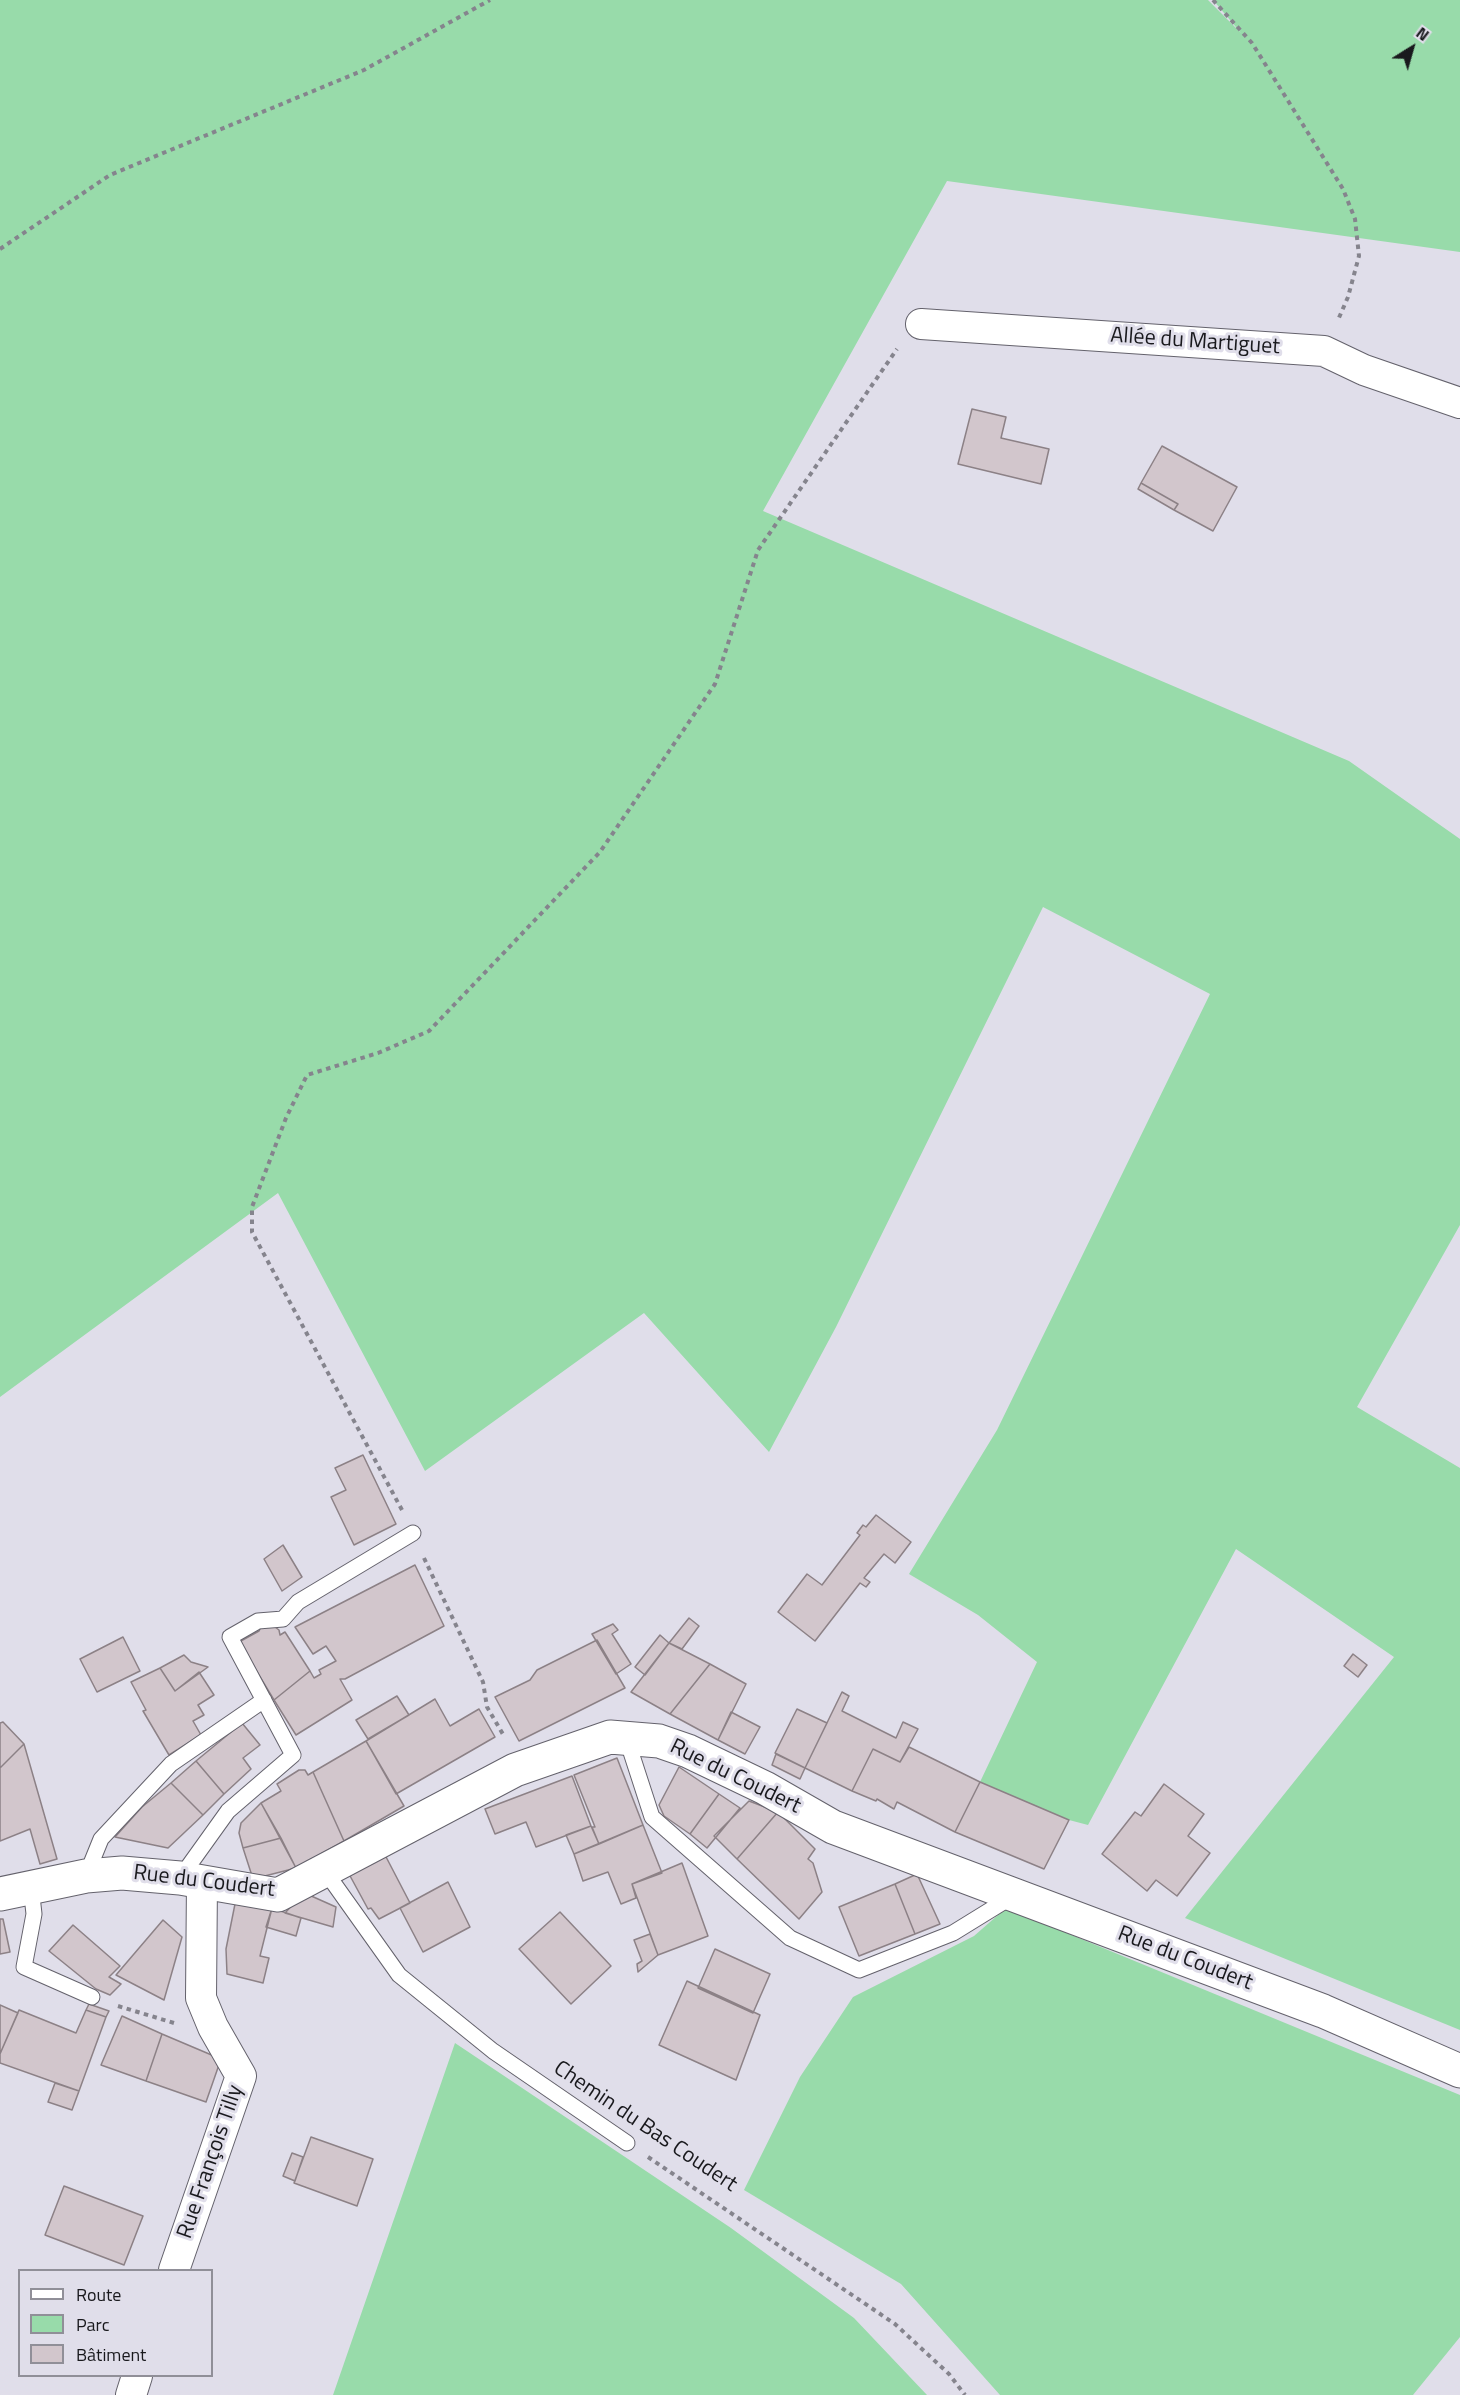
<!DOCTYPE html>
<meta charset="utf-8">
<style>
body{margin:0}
#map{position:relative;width:1460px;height:2395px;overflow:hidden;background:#e0deea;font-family:"Titillium Web",sans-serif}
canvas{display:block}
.legend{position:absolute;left:18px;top:2269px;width:195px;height:108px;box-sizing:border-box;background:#e0deea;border:2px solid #908f98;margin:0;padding:8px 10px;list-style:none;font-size:18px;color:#19191d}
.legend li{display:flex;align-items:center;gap:12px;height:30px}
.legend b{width:30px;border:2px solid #908f98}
.north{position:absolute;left:1382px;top:18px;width:60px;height:60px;-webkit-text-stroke:4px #e0deea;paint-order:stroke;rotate:37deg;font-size:16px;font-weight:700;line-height:24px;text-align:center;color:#19191d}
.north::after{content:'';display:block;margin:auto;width:21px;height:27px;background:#19191d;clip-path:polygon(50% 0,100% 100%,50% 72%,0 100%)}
</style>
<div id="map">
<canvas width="1460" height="2395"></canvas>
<ul class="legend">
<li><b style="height:8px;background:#fff"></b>Route</li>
<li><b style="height:16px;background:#98dbaa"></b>Parc</li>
<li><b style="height:16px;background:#d2c6cc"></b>Bâtiment</li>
</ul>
<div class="north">N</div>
</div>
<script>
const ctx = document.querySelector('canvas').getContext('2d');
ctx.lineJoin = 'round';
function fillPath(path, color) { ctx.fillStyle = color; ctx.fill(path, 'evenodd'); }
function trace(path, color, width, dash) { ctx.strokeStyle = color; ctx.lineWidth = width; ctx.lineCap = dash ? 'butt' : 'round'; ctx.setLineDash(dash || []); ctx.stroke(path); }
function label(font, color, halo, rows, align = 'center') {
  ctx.font = font + ' "Titillium Web",sans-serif'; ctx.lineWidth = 6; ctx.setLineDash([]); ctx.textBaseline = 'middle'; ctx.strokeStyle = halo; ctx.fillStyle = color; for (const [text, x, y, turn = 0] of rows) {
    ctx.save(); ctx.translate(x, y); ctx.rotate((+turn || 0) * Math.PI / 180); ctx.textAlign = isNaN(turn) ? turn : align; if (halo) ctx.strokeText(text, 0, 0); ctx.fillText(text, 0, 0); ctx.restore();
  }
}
fillPath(new Path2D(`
 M0,0H1208L1241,33L1213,0H1460V252L947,181L763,511L1349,761L1460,839V1225L1357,1407L1460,1468V2030L1185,1918L1394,1657L1236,1549L1088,1825L1069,1820L980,1782L1037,1662L978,1615L909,1574L997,1430L1210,994L1043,907L836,1327L769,1452L644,1313L425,1471L278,1193L0,1397Z
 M1006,1908L1460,2095V2337L1413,2395H1000L901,2284L744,2190L800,2077L853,1997L974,1936Z
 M455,2043L731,2228L854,2318L927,2395H333Z`), '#98dbaa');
const building = new Path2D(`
 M972,409L1006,417L1001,438L1049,449L1041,484L958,464Z
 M1162,446L1237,487L1213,531L1174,510L1178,504L1141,483Z
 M1141,483L1178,504L1174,510L1138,489Z
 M363,1455L396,1524L354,1545L331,1497L346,1490L335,1468Z
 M876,1515L911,1542L895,1563L884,1554L864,1578L870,1582L866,1587L860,1583L815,1641L778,1612L807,1574L822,1585L860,1535L857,1533L863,1525L866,1527Z
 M283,1545L302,1577L282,1591L264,1559Z
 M415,1565L444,1626L345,1679H340L352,1700L296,1735L274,1700L310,1671L314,1678L321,1674L319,1670L336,1661L326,1646L313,1654L295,1627Z
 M689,1618L699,1626L682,1649L669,1643Z
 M271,1624L279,1630L280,1635L285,1632L310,1671L274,1700L239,1642L259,1631L261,1627Z
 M613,1624L618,1630L612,1634L631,1664L616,1674L592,1634Z
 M660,1635L669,1643L645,1675L635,1667Z
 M123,1637L140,1671L97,1692L80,1659Z
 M597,1640L625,1688L519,1741L495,1697L530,1680L537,1670Z
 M669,1643L710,1664L670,1714L631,1692Z
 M1353,1654L1367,1665L1358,1677L1344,1666Z
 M184,1655L191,1662L208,1667L175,1691L160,1668Z
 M710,1664L746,1684L718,1740L670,1714Z
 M160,1668L175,1691L199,1672L214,1695L198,1705L204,1715L193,1721L201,1735L169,1755L143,1711L146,1710L131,1682Z
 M842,1692L849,1696L842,1711L896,1738L903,1722L918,1729L900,1762L873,1749L852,1791L805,1768Z
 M397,1696L409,1715L368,1739L356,1720Z
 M435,1699L450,1726L479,1709L495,1737L396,1794L366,1741Z
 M797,1709L827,1723L805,1768L775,1753Z
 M731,1712L760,1727L745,1754L718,1740Z
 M3,1722L24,1744L0,1768V1723Z
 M242,1723L260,1745L243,1758L251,1769L224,1794L196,1761Z
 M366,1741L404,1806L344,1841L313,1772Z
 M24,1744L57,1859L40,1864L30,1829L0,1841V1768Z
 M909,1747L980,1782L955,1832L897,1802L894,1809L877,1799L876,1801L852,1791L873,1749L900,1762Z
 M776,1754L805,1768L800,1779L772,1765Z
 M617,1758L643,1825L599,1844L592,1827H595L574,1775Z
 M196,1761L224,1794L203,1815L171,1783Z
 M679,1767L719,1794L690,1834L664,1816L659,1805Z
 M299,1770H305L308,1775L313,1772L344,1841L296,1868L261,1803L281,1791L277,1784Z
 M572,1776L591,1826L536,1847L526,1822L495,1834L485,1809Z
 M980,1782L1069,1820L1044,1869L955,1832Z
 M171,1783L203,1815L168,1848L115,1837L142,1807Z
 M1164,1784L1204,1814L1188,1836L1210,1853L1177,1896L1156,1880L1147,1891L1102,1854L1135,1812L1141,1816Z
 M719,1794L740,1808L707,1848L690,1834Z
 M749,1801L778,1812L737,1859L714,1836Z
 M261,1803L281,1838L243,1848L239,1833L241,1823Z
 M778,1812L815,1849L808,1859L813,1863L822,1892L799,1919L737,1859Z
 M643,1825L662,1873L632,1884L636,1898L621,1904L608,1872L583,1881L574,1854Z
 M591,1826L599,1844L574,1854L566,1835Z
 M281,1838L296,1868L253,1879L243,1848Z
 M384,1853L410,1903L379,1919L371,1908L368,1909L349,1874Z
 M682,1863L708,1936L658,1955L632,1884Z
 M917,1874L940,1924L915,1934L895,1884Z
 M448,1882L470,1927L423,1952L400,1908Z
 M895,1884L915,1934L859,1956L839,1907Z
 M309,1895L336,1907L333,1927L285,1913L296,1901Z
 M236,1899L272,1908L260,1956L269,1958L263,1983L227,1974L226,1949Z
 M272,1908L301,1918L296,1936L266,1927Z
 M560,1912L611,1966L571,2004L519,1949Z
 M0,1919H3L10,1952L0,1954Z
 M163,1920L182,1937L164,2000L116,1975Z
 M73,1925L120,1966L109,1977L121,1984L110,1995L96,1989L49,1951Z
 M650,1934L658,1955L638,1972L637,1964L642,1961L634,1940Z
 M715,1949L770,1974L753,2013L698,1988Z
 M687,1981L760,2015L736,2080L659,2045Z
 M89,2004L109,2011L106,2017L86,2010Z
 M0,2005L18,2013L0,2054Z
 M19,2010L76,2033L86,2010L106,2017L79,2091L0,2063V2054Z
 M122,2016L162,2034L146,2081L101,2065Z
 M162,2034L221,2059L206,2102L146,2081Z
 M55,2083L79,2091L72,2110L48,2102Z
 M311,2137L373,2159L357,2206L294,2183Z
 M292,2153L303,2157L295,2181L283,2176Z
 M64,2186L143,2216L124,2265L45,2235Z`);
fillPath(building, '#d2c6cc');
trace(building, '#8c8186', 1.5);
const lane = new Path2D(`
 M627,1740L652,1817L790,1938L859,1970L953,1933L1013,1896
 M325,1871L399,1975L493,2051L627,2143
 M86,1876L101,1839L171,1764L264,1700
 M180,1878L228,1811L293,1755L230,1637L258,1621L283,1619L298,1602L413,1533
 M31,1887L34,1914L24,1967L92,1997`);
const street = new Path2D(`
 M921,324L1324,351L1364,370L1460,403
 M174,2270L241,2076L213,2027L201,1998L202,1881
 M131,2395L137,2376`);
const secondary = new Path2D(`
 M0,1894L86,1876L122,1873L180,1878L278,1895L515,1770L610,1737L659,1741L688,1751L765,1788L833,1827L1323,2011L1460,2071`);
trace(lane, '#64626c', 17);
trace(street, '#64626c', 32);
trace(secondary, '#64626c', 35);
trace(new Path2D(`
 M1213,0L1252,43L1343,189L1355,219L1359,256L1348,297L1338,320
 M0,249L110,175L364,70L490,0
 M402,1510L252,1232V1207L286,1118L307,1075L378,1053L429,1031L600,852L715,684L758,550L897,349
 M424,1558L483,1682L487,1707L504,1736
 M118,2006L174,2023
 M648,2157L895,2324L949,2374L965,2395`), '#85848d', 4, [4.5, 4.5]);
trace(lane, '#fff', 15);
trace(street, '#fff', 30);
trace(secondary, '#fff', 33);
label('22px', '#19191d', '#e0deea', [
 ["Allée du Martiguet",1195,342,4],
 ["Rue du Coudert",735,1777,26],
 ["Rue du Coudert",204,1882,7],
 ["Rue du Coudert",1185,1959,21],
 ["Chemin du Bas Coudert",645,2127,34],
 ["Rue François Tilly",211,2162,-71]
]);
</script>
